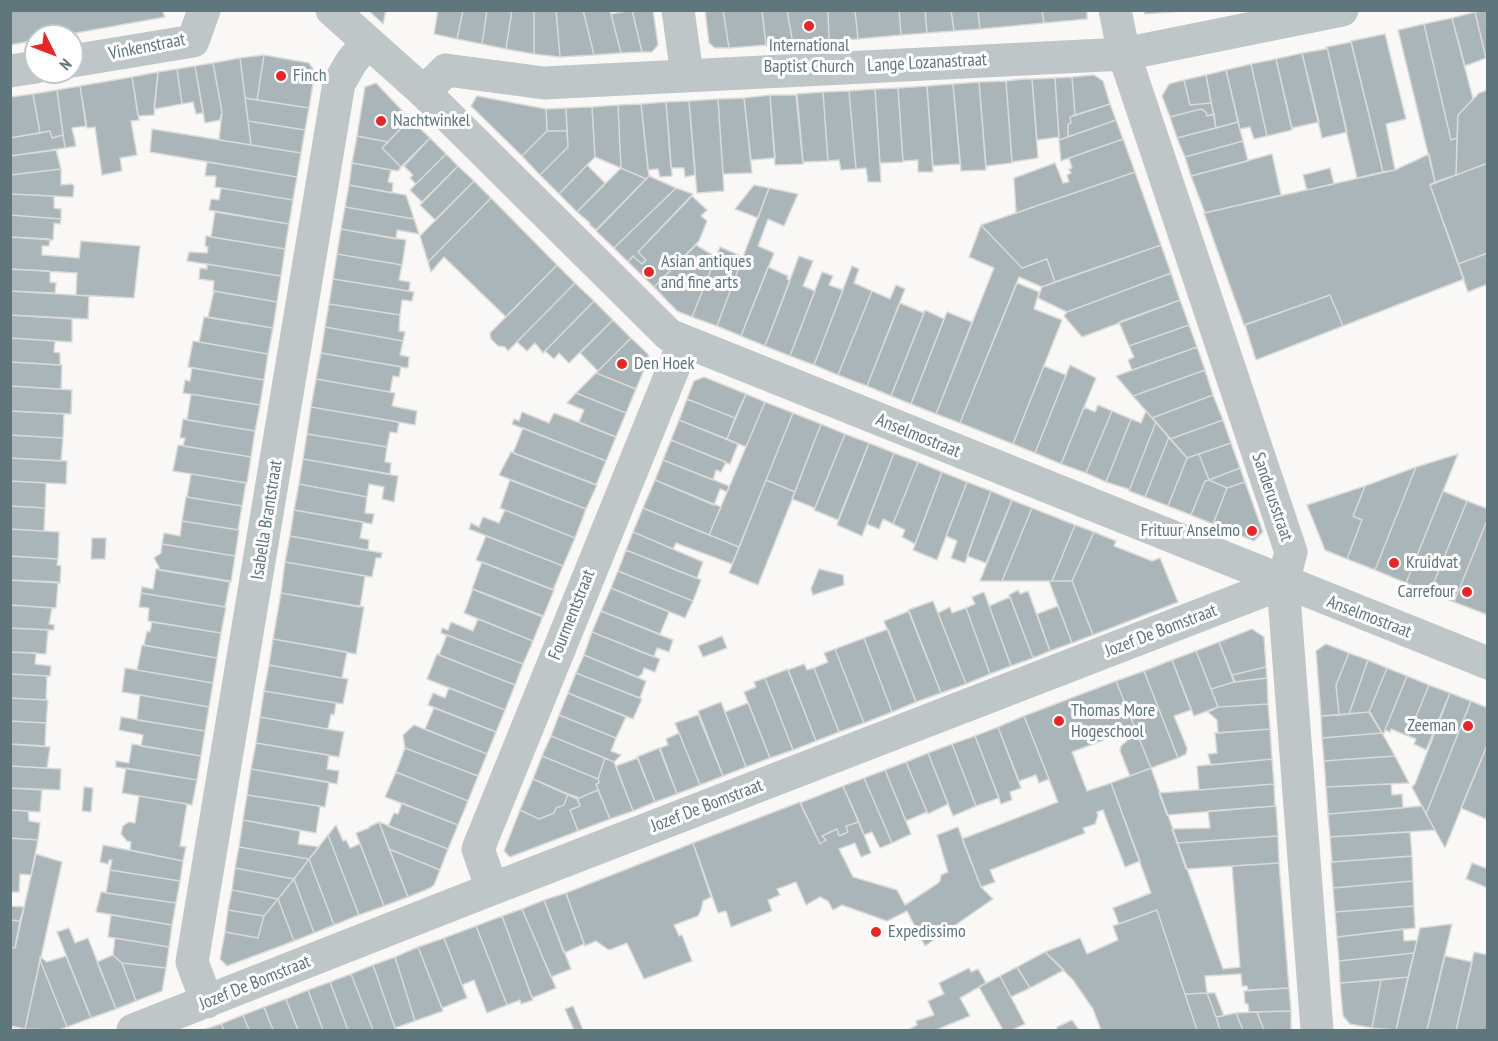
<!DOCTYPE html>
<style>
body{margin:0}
#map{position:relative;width:1498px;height:1041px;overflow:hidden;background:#f9f8f6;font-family:"PT Sans Narrow",sans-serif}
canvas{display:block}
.frame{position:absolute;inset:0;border:12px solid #5e767c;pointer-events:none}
.north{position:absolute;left:24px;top:24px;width:60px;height:60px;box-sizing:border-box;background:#fff;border:2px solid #bfc8cb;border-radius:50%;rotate:132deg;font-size:16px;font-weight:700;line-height:24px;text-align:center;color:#5e767c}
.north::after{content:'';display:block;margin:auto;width:21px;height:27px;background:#e92526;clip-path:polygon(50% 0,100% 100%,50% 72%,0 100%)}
</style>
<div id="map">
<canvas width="1498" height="1041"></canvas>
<div class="frame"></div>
<div class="north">N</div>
</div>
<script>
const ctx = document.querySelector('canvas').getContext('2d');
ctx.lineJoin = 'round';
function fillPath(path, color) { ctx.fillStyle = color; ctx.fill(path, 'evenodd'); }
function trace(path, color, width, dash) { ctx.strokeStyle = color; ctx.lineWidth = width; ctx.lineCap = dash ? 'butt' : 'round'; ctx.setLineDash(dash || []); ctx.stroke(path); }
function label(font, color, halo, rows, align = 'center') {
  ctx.font = font + ' "PT Sans Narrow",sans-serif'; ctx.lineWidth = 6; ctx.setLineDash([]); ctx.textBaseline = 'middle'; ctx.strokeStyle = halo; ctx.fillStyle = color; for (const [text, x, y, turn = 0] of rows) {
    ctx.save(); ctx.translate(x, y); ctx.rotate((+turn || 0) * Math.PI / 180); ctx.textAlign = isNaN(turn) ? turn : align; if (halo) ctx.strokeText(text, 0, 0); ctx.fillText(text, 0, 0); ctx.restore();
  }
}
const building = new Path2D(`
 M10,10H162L165,17L59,36H36V40L10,45Z
 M368,10H386L383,24L382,23Z
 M438,10H463L457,39L434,34Z
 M463,10H487L482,44L457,39Z
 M487,10H512L506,49L482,44Z
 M512,10H534V54L506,49Z
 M534,10H556L560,57L534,54Z
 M556,10H583L594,55L560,57Z
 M583,10H610L621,53L594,55Z
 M632,10H653L658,45L652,52H642Z
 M632,10L642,52L621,53L611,14Z
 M705,10H723L729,48H715L709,43Z
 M723,10H762L766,45L729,48Z
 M762,10H787L793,44L766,46Z
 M787,10H828L829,41L793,44Z
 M828,10H855L858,39L829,41Z
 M855,10H899L901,35L858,39Z
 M899,10H925L927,33L901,35Z
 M925,10H951L954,31L927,33Z
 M951,10H978L980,29L954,31Z
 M978,10H1042L1044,23L980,29Z
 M1042,10H1087V19L1044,23Z
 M1144,10H1185V11L1145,14Z
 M1488,10V57L1486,58L1475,12Z
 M1475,12L1486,58L1465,66L1452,18Z
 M1452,18L1473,99L1458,115L1457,138L1451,140L1424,24Z
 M1424,24L1451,140L1457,138L1456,175L1435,182L1398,30Z
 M1385,34L1406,119L1386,124L1395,170L1383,172L1351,41Z
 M1351,42L1383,172L1357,178L1327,47Z
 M1326,47H1327L1347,132L1322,138L1302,53L1326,49Z
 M1302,53L1319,122L1292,128L1276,59Z
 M264,55L309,63L315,72L309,108L257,100Z
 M264,55L257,100L245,98L240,58Z
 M240,58L248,121L251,145L219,140L222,112L213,63Z
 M1276,59L1292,130L1267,136L1251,64Z
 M213,63L222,112L220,120L205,123L195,66Z
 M1251,64L1267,136L1254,139L1250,127L1240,129L1226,70Z
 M195,66L203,113L196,114L193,102L182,104L177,69Z
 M177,69L182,104L154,109L158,72Z
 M1226,70L1238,122L1216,128L1206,75Z
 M158,72L154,115L138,116L132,77Z
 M1094,75L1103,81L1110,104L1075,115L1072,77Z
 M1206,75L1211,103L1190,105L1184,80Z
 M132,77L139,120L131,121L137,155L120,158L122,171L102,175L95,127L87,128L80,86Z
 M1072,77L1075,115L1070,117L1071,123L1068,124V137L1059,140L1055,78Z
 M1055,78L1059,137L1037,140L1032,79Z
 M1024,79H1032L1038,158L1012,162L1006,81Z
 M1184,80L1190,105L1211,103L1214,114L1207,116L1206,112L1201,109L1170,117L1162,96L1169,84Z
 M1006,81L1012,163L986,166L979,82Z
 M979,82L986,170L961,171L953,84Z
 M376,83L410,119L388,142L357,136L365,87Z
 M953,84L960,164L933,166L927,86Z
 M80,86L86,126L72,128L76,146L65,148L57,90Z
 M927,86L933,172H918V160L903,161L898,88Z
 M898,88L903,162L880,163L875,89Z
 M875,89L881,182H868L866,168L856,169L849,91Z
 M57,90L63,135L52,138L50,131L40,133L33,94Z
 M1488,90V163L1456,175L1458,115L1479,93Z
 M849,91L856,169L841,170L839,160L828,161L823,92Z
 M823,92L828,161L803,162L797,94Z
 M33,94L40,133L10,138V97Z
 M770,95H796L803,164L775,165Z
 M770,95L775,158L751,160L744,98Z
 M477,96L546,109L547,131L522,156L471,106Z
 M245,98L309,108L305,130L248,121Z
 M744,98L752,173L723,174L718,99Z
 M718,99L724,191L697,193L689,101Z
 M689,101L695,175L685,177L684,168H671L666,102Z
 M666,102L672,176L660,177L658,169L648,170L641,104Z
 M641,104L649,176L646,179L621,168L618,105Z
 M1110,104L1116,120L1068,137V124L1071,123L1070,117Z
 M618,105L621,168L595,157L592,107Z
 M592,107L595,157L559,194L540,175L568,147L566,108Z
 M566,108L567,131H547L546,109Z
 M1201,109L1206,112L1207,116L1214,114L1216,128L1177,138L1170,117Z
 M410,119L430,138L401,167L382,148Z
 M1116,120L1123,139L1061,161L1059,140Z
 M248,121L305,130L301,153L251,145Z
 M1238,122L1243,141L1185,157L1177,138Z
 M152,129L301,153L297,177L150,152Z
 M50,131L52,138L63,135L65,148L10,156V138Z
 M547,131H567L568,147L540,175L522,156Z
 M357,136L388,142L382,148L401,167L398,171L352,163Z
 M430,138L446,154L416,184L410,178L413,175L404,166Z
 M1123,139L1135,172L1016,213L1014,178L1055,163L1063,183L1069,182L1067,175L1071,173L1069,169L1072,168L1069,158Z
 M1243,141L1248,161L1191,176L1185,157Z
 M56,150L61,169L10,175V156Z
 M446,154L458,166L422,202L410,190Z
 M1272,154L1281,195L1205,213L1191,176Z
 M1429,154L1435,182L1430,185L1464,279L1343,326L1330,295L1244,325L1204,213L1395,170Z
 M207,162L297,177L293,200L215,187L216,176H205Z
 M352,163L391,170L388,182L393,183L392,193L349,185Z
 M1488,163V253L1458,264L1430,185Z
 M587,165L605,183L577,212L559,194Z
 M458,166L474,181L435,220L420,205Z
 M621,168L646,179L596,230L589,224L590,223L577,212Z
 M1330,168L1334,184L1307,190L1303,175Z
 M61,169V185L72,184L74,186L73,197L10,194V175Z
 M1135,172L1161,245L1055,282L1047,259L1022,268L981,225Z
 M649,176L676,188L614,248L596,231Z
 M474,181L491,198L428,262L420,236Z
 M349,185L406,195L414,219L345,207Z
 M754,185L769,188L758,218L735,209Z
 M221,188L293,200L289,224L209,210L211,199L219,200Z
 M676,188L693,194L638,252L646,260L642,264L633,256L628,262L614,248Z
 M769,188L798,194L784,226L768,219L758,246L774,253L741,336L717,326Z
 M10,194L54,196V208L61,209V219L10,215Z
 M692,196L707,210L701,216L707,221L699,241L654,287L628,262L633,256L642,264L646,260L638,252Z
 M491,198L557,265L506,317L444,257L431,272L428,262Z
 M345,207L414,219L419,234L397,230L396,239L341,229Z
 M215,212L289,224L285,249L211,237Z
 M10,215L61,219L60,224L54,223L53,240L10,237Z
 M981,225L1022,268L1047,259L1055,282L1042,287L1019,277L960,423L936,414L994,268L969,257Z
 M341,229L406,240L402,265L337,254Z
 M206,236L285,249L281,276L187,261L189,252L207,253L208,247L205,246Z
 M10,237L50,239L49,246H42V255L79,258L81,241L140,246L134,298L76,295L77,273L10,269Z
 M696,245L716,257L692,317L677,311L654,287Z
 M1161,245L1171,273L1067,312L1038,298L1042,287Z
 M720,247L743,257L717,326L692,317Z
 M1488,253V284L1468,292L1458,264Z
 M337,254L402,265L399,280L410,282L409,291L333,279Z
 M799,256L813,261L803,286L815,291L790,356L765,346Z
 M207,264L281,276L277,302L213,291L214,281L199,279L200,268L207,269Z
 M557,265L575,283L508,351L505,347L498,346L491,339L490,333Z
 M852,266L859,269L854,283L872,291L838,375L814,365Z
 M768,267L788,276L787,279L790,281L765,346L741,336Z
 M10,269L50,271V282L56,283L55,293L10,291Z
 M822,272L833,276L829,285L843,290L814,365L790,356Z
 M1171,273L1180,300L1082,337L1064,316L1067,312Z
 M333,279L414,292L412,301L402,300L400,315L329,304Z
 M575,283L594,301L543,353L535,343L527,351L517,342Z
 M1017,283L1039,292L1034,309L1062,320L1013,444L960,423Z
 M896,285L905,289L867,386L838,375L872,291L890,299Z
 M10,291L89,296L88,319L10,315Z
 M214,291L277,302L273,328L208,317Z
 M1330,295L1343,326L1256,360L1245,325Z
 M1180,300L1189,325L1129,346L1119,322Z
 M594,301L613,320L569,363L559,353L554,359L545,351Z
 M900,303L924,313L891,396L867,386Z
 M329,304L400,315L399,331L405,332L403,341L325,327Z
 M925,310L944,319L911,404L891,396Z
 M947,312L972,322L936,414L911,404Z
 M10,315L72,319V342L10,338Z
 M204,317L273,328L268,354L199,342Z
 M613,320L631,338L598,371L580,353Z
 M1189,325L1197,347L1132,370L1128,360L1134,357L1129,346Z
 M325,327L403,341L400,355L409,357L408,368L321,353Z
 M10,338L55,341L54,352L60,353V365L10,362Z
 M631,338L648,354L649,358L636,389L596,373Z
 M193,341L268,354L264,380L188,367Z
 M1197,347L1205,370L1133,396L1116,376Z
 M321,353L401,367L399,377L393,376L390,392L316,379Z
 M10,362L62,365L61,389L10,386Z
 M1070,365L1096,378L1061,464L1035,453Z
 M1044,366L1066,375L1035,453L1013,444Z
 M192,368L264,380L260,405L183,393L185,380L190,381Z
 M1205,370L1213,395L1152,418L1133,396Z
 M596,373L636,389L626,413L576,393Z
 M704,377L746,394L735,418L687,399L694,381Z
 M316,379L395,393L392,406L417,411L415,425L311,407Z
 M10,386L72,390L71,414L10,411Z
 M576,393L626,413L616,437L579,422L584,410L567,403Z
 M191,394L260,405L255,431L187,420Z
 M746,394L765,402L746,447L727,439Z
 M1213,395L1223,420L1170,439L1152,418Z
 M687,399L735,418L727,439L679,420Z
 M765,402L793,413L739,547L709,535Z
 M1098,405L1112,411L1086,473L1061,464L1084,407L1095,412Z
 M311,407L399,422L397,433L390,432L387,447L307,434Z
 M10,411L64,414L63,438L10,435Z
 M1112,411L1131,419L1106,482L1086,473Z
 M1146,411L1156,422L1129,491L1128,489L1106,482L1131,419L1141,423Z
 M522,412L549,423L554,413L616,437L606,461L512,424L514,419L519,421Z
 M793,413L821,424L795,492L766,480Z
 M183,419L255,431L251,457L183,446L185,438H180Z
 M679,420L738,444L730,464L671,440Z
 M1223,420L1231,443L1187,458L1170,439Z
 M1156,422L1169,437L1145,497L1129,491Z
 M821,424L845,434L815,508L792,499Z
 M523,428L606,461L596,485L513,453Z
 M307,434L387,447L385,462L391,463L390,474L303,459Z
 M845,434L869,443L838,520L814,510Z
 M10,435L63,438L61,461L10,458Z
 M1169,437L1187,458L1168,506L1145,497Z
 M671,440L726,462L721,472L716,470L713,480L663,460Z
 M869,443L894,453L862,536L837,525Z
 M1231,443L1240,468L1209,480L1199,454Z
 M178,445L251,457L247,483L173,471Z
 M511,452L597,485L586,509L499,475Z
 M894,453L918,462L893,524L883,519L879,529L867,524Z
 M1199,454L1209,480L1205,481L1191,515L1168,506L1187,458Z
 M1458,454L1406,583L1375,570L1416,467Z
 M10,458L67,461L66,484L10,481Z
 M303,459L398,476L394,502L382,499L384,487L369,484L367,497L299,484Z
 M663,460L729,486L727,492L720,489L714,505L655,480Z
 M918,462L942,472L915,544L902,537L905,530L893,524Z
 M1416,467L1375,570L1347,559L1362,520L1353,516L1365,486Z
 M1240,468L1245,482L1227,488L1209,480Z
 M942,472L967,482L937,560L913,550Z
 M191,474L246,483L242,506L187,497Z
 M510,480L586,509L575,538L500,508Z
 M655,480L721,507L709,535L643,508Z
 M766,480L795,492L758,585L729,573Z
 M1209,480L1227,488L1213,524L1191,515L1205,481Z
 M10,481L46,483L45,508L10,506Z
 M967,482L991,491L965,563L951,558L957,541L946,536Z
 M1245,482L1263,532L1254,541L1213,524L1227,488Z
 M299,484L367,497L365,513L374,514L372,524L294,510Z
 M1365,486L1353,516L1362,520L1347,559L1325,550L1307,505Z
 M991,491L1012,500L986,563L967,556Z
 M1443,491L1467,501L1430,592L1406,583Z
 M186,497L242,506L238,530L182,521Z
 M1012,500L1032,508L1002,581H980Z
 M1467,501L1488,509V518L1454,602L1430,592Z
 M10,506L45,508L44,531L10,529Z
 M643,508L739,547L732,564L676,543L673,549L633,532Z
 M1032,508L1075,525L1052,581H1002Z
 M294,510L363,522L360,538L369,540L368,550L290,536Z
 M505,510L575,538L563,566L469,529L471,523L479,527L483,517L499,523Z
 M1488,518V615L1454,602Z
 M182,521L239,530L235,556L162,544L164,533L180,536Z
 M1075,525L1094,532L1072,581H1052Z
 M10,529L59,532L58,559L10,556Z
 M633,532L703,562L697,578L626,550Z
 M1094,532L1116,541L1114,546L1152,561L1160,558L1178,602L1093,635L1072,581Z
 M290,536L382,553L381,558H376L372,577L285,562Z
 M486,536L563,566L553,590L476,560Z
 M92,538H106L105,559H91Z
 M162,544L235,556L231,582L159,570V567L154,558L161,553Z
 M626,550L701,580L693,601L618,571Z
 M10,556L58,559L57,565L61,566L60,583L10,580Z
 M285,562L365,576L360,607L281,593Z
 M482,562L554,590L543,617L472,589Z
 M156,569L230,581L225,607L141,593L142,587L153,589Z
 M819,569L843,575L844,585L813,595L811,589Z
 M618,571L693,601L685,618L611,588Z
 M10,580L58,582L56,608L10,605Z
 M1049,581H1072L1093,635L1072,643Z
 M611,588L669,612L660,634L601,611Z
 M473,589L543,616L533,641L464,613Z
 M1018,590L1020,594L1028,591L1050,651L1033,658L1009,595Z
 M984,592L1011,666L990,674L966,608L975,604L972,597Z
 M141,593L226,607L221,633L148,621L149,608L139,607Z
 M281,593L364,607L356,654L273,639Z
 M1010,597L1033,658L1011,666L989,606Z
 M933,601L966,684L941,693L908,610Z
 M10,605L52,608L49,624L54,625V630L10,628Z
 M1058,606L1072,643L1050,651L1037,614Z
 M950,607L952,613L966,608L990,674L966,684L938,613Z
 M601,611L673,640L669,652L657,648L654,657L592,632Z
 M909,611L941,693L916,702L884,621Z
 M478,619L533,641L523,664L441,633L442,628L448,630L451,622L473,631Z
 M152,622L221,633L217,658L144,645L147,631L150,632Z
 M10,628L48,630L46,654L10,652Z
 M888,629L916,702L892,712L864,638Z
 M1252,629L1264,637L1266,667L1232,675L1219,642Z
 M592,632L660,659L655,672L644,668L642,674L638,677L584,655Z
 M447,635L523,664L515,685L439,655Z
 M722,636L727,648L703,657L698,646Z
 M864,638L892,712L864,723L835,649Z
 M273,639L347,652L342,678L269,665Z
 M1219,642L1234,682L1211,689L1196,651Z
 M1326,644L1349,653L1336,685L1339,715L1321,716L1316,651Z
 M142,645L217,658L213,683L137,670Z
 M835,649L864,723L839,732L814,668L828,662L824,653Z
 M1196,651L1218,707L1194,716L1172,660Z
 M10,652L36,653L35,664L51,666L50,676L10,674Z
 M1349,653L1368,660L1349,714L1339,715L1336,685Z
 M437,654L515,685L505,710L427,679Z
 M584,655L646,681L640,698L576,673Z
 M1172,660L1191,710L1174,716L1187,748L1186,754L1178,758L1144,671Z
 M1368,660L1387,668L1369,712L1349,714Z
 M804,664L807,670L814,668L839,732L816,741L788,670Z
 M269,665L348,679L343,704L264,691Z
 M1266,667L1267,678L1235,682L1232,675Z
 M125,668L213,683L209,707L122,692Z
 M1387,668L1407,676L1383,735L1369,712Z
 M788,669L816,741L793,750L765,678Z
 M1144,671L1178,758L1151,768L1116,681Z
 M576,673L642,699L633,719L568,693Z
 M10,674L47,676L46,700L10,698Z
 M1407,676L1429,685L1408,736L1391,729L1390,732L1385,730Z
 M765,678L793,750L770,758L744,692L756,687L754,682Z
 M1267,678L1268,704L1218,707L1211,689L1234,682Z
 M1116,681L1151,768L1130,776L1120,751L1121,746L1127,741L1123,733L1072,752L1087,791L1111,783L1140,861L1125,867L1103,810L1097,812L1098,816L1095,824L1083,828L1085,833L990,870L995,882L981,887L962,839L1058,802L1024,716Z
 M1429,685L1450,693L1426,750L1414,744L1416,739L1408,736Z
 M449,688L505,710L496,732L428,705L433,693L445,698Z
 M264,691L336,703L334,715L331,714L328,729L260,717Z
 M568,693L626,717L616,738L559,715Z
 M1450,693L1471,701L1426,814L1412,787L1415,784Z
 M140,695L209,707L205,731L137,720Z
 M10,698L48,700L46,723L10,721Z
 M1471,701L1488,708V743L1445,848L1426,814Z
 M721,702L746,767L723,776L698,711Z
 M748,703L770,758L746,767L725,712Z
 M1268,704L1270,729L1218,733L1217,720L1208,712L1218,707Z
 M434,708L496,732L487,754L425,729Z
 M1370,712L1382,733L1322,738L1321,716Z
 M559,715L616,738L611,751L621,755L614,762L551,736Z
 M698,715L723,776L700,785L675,723Z
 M1024,716L1049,779L1039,783L1036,775L1019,781L998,727Z
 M121,717L205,731L201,756L141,746L143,735L119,730Z
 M260,717L344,732L339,757L256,743Z
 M10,721L46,723L45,746L10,744Z
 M414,725L487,754L478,776L405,748L403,735Z
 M998,727L1021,788L1010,792L1012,800L1001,804L975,736Z
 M1270,729L1272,759L1211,765L1208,754L1217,753L1215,733Z
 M679,733L700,785L677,794L660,748L668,745L666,739Z
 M1382,733L1395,756L1324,761L1322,738Z
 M551,736L605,758L598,779L542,756Z
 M975,736L999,798L976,806L952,744Z
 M256,743L329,755L327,769L339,771L337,784L251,769Z
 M1488,743V820L1461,808Z
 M10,744L50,747L47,768L10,766Z
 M132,744L201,756L197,780L116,767V761L129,763Z
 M952,744L976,806L953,816L928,753Z
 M405,748L478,776L468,801L396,772Z
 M659,748L677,794L655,802L637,757Z
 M928,753L948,804L928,814L906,762Z
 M542,756L598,779L599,783L596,784L598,790L577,799L533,779Z
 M1395,756L1409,783L1326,787L1324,761Z
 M605,758L614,762L633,811L610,819L596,784L599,783L598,779Z
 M638,758L655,802L633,811L616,766Z
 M1272,759L1274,784L1199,790L1197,766Z
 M906,762L927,812L906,821L885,770Z
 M10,766L61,769L60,790L10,788Z
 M126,768L197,780L192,805L122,793Z
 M1151,768L1223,969L1240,967L1232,866L1279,863L1289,988L1248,990L1247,986H1242L1241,974L1205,976L1207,993L1185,994L1157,910L1119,924L1113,908L1151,893L1111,783Z
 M251,769L329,782L325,807L247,795Z
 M885,770L911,834L892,843L864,778Z
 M396,772L468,801L458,825L385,797Z
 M864,778L892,843L880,848L872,832L864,835L843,786Z
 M533,779L568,794L564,805L556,808L554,813L539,819L520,810Z
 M1274,784L1275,806L1167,815L1159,793Z
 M1391,784L1392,795L1402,794L1403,808L1328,814L1326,787Z
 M843,786L859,822L846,826L848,832L839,836L837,829L822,836L826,840L820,844L800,803Z
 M84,787L93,788L91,812L82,811Z
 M10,788L42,790L40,812L10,810Z
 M598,790L610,819L578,831L570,810L580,806L577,799Z
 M568,794L577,797L580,806L570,810L578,831L510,857L504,851L520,810L539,819L554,813L556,808L564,805Z
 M247,795L320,806L316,833L243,820Z
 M139,796L187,804L180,846L186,847L183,861L130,850L131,842L127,841L121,834L123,826L129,822L135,823Z
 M800,802L820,844L826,840L822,836L837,829L839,836L848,832L846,826L859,822L871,853L861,857L855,843L839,849L853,877L897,890L905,905L937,884L940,881L941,875L948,872L937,835L958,827L981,887L993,899L925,946L907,911L887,921L842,905L833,910L828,901L820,897L806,905L796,882L777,889L780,895L768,900L772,911L731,927L726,911L718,913L693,843Z
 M402,803L458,825L448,849L388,826L394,813L398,814Z
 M1276,806L1278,836L1177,843L1172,829L1210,828L1208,811Z
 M1422,806L1435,830L1330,837L1328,814Z
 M10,810L28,811L29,821L40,823L38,840L10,838Z
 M243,820L300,831L298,844L319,847L309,859L239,847Z
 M379,822L448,849L440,870L389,849Z
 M379,822L408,897L384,906L356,833L369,828V827Z
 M336,825L343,841L346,840L350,848L360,844L384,906L359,915L328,835Z
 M1410,832L1412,856L1332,862L1330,837Z
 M328,835L359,915L334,925L309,859Z
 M1278,836L1279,863L1186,869L1177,843Z
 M10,838L38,840L31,875L20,874L19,892H10Z
 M693,843L711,897L703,901L701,910L698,916L674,925L679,936L682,935L692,961L644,979L627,943L609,950L596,941L585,946L566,893Z
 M103,845L183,861L180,881L110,870L112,860H109L108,864L100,862Z
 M239,847L309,859L294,879L235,868Z
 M389,849L440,870L434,885L430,888L408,897Z
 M36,854L62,862L25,1029L10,1026V947L15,948Z
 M1412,856L1413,881L1333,888L1331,862Z
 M309,859L334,925L314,933L294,879Z
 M1472,863L1488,869V888L1466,879Z
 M235,868L294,879L278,899L232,890Z
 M110,870L180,881L176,903L106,893Z
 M294,879L314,933L294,941L278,899Z
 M1413,881L1414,906L1335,912L1333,888Z
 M232,890L278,899L264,916L228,910Z
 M101,892L176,903L172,925L96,912Z
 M566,893L584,944L564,953L544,900Z
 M278,899L294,941L227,966L220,959L225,932L258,938L264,916Z
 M544,900L571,969L551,977L522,909Z
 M10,906L24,907L20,921L10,920Z
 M1414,906L1415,928L1337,937L1335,912Z
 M522,909L556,988L532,998L502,916Z
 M228,910L264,916L258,938L225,932Z
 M1157,910L1197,1030H1101L1093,1009L1073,980L1045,952L1080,938L1087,954L1118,940L1113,926Z
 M111,915L172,925L169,947L108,937Z
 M502,916L533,1000L521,1004L520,1000L507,1005L476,926Z
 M10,920L20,921L15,948L10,947Z
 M1452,924L1427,1030H1396L1420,928Z
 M476,926L507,1005L487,1013L474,980L462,985L444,938Z
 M69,928L75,943L88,938L116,1009L91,1018L57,932Z
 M1403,929L1404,941L1417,940L1414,953L1339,961L1337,937Z
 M115,938L169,947L166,968L122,963L113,955Z
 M444,938L467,998L442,1008L418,947Z
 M418,947L443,1011L415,1021L395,957Z
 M1045,952L1064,970L1030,988L1017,967Z
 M1474,952L1488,955L1487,1030H1456Z
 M1414,953L1408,977L1340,983L1339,961Z
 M113,955L122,963L136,1001L116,1009L97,962Z
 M66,956L91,1018L67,1027L40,960V957L47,962Z
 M1445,956L1472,962L1456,1030H1427Z
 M395,957L415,1021L395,1028L373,965Z
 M40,960L67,1027L58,1030L25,1029Z
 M122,963L166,968L162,991L136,1001Z
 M373,965L395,1028L396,1030H373L351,974Z
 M1017,967L1030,988L1011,997L1000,976Z
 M969,968L971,972L978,969L986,983L960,998L970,1016L936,1030H908L917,1025L916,1021L934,1015L928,1001L944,994L939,983Z
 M351,974L373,1030H348L330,982Z
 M1000,976L1025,1024L1012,1030H1003L979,987Z
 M1408,977L1396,1030L1372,1028L1381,980Z
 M1381,980L1372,1028L1350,1024L1343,1016L1340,983Z
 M330,982L348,1030H323L308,990Z
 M1289,988L1291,1011L1249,1012L1248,1004L1245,1003L1244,991Z
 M308,990L323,1030H298L286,999Z
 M1207,993H1215L1224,1016L1216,1017Z
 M1207,993L1216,1017L1220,1030H1197L1185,994Z
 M286,999L298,1030H273L264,1007Z
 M573,1006L583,1030H574L565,1009Z
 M264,1007L273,1030H249L243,1015Z
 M1291,1011V1030H1264L1257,1012Z
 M1257,1012L1264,1030H1243L1236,1013Z
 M1236,1013L1243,1030H1220L1216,1017Z
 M243,1015L249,1030H224L221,1024Z
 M1072,1020L1079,1030H1057V1027Z
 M221,1024L224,1030H203Z`);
fillPath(building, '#a9b5b8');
trace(building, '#dadad8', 1.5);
trace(new Path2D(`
 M678,10L687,75
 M1115,10L1124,54L1291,552L1283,583L1317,1030
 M72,61L193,41L204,10
 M10,71L36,67
 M424,92L446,70L544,83L1124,54L1342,10
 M492,889L478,849L684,342
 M207,1002L192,962L339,83L352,61L367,43
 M133,1030L492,889L1283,583`), '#bfc6c8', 33);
trace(new Path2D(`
 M332,10L424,92L669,335L1488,663`), '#bfc6c8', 33);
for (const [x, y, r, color] of [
 [809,26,6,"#e92526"],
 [281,76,6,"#e92526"],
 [381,121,6,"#e92526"],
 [649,272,6,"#e92526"],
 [622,364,6,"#e92526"],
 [1252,531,6,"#e92526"],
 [1394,563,6,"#e92526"],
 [1467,592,6,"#e92526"],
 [1059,721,6,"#e92526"],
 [1468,726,6,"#e92526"],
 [876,932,6,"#e92526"]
]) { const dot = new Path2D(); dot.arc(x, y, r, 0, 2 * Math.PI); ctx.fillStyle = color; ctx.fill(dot); trace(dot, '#fff', 2); }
label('18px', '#5e767c', '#fff', [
 ["International",809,46,"center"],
 ["Baptist Church",809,67,"center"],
 ["Finch",293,76],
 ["Nachtwinkel",393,121],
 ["Asian antiques",661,262],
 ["and fine arts",661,283],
 ["Den Hoek",634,364],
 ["Frituur Anselmo",1240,531,"right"],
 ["Kruidvat",1406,563],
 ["Carrefour",1455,592,"right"],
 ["Thomas More",1071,711],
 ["Hogeschool",1071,732],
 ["Zeeman",1456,726,"right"],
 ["Expedissimo",888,932]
], 'left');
label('18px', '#5e767c', '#fff', [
 ["Vinkenstraat",147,47,-11],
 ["Lange Lozanastraat",927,63,-3],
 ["Anselmostraat",918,436,22],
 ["Sanderusstraat",1272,497,71],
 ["Isabella Brantstraat",267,520,-81],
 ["Fourmentstraat",572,615,-68],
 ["Anselmostraat",1369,617,21],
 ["Jozef De Bomstraat",1161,631,-21],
 ["Jozef De Bomstraat",707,806,-21],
 ["Jozef De Bomstraat",255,983,-22]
]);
</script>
